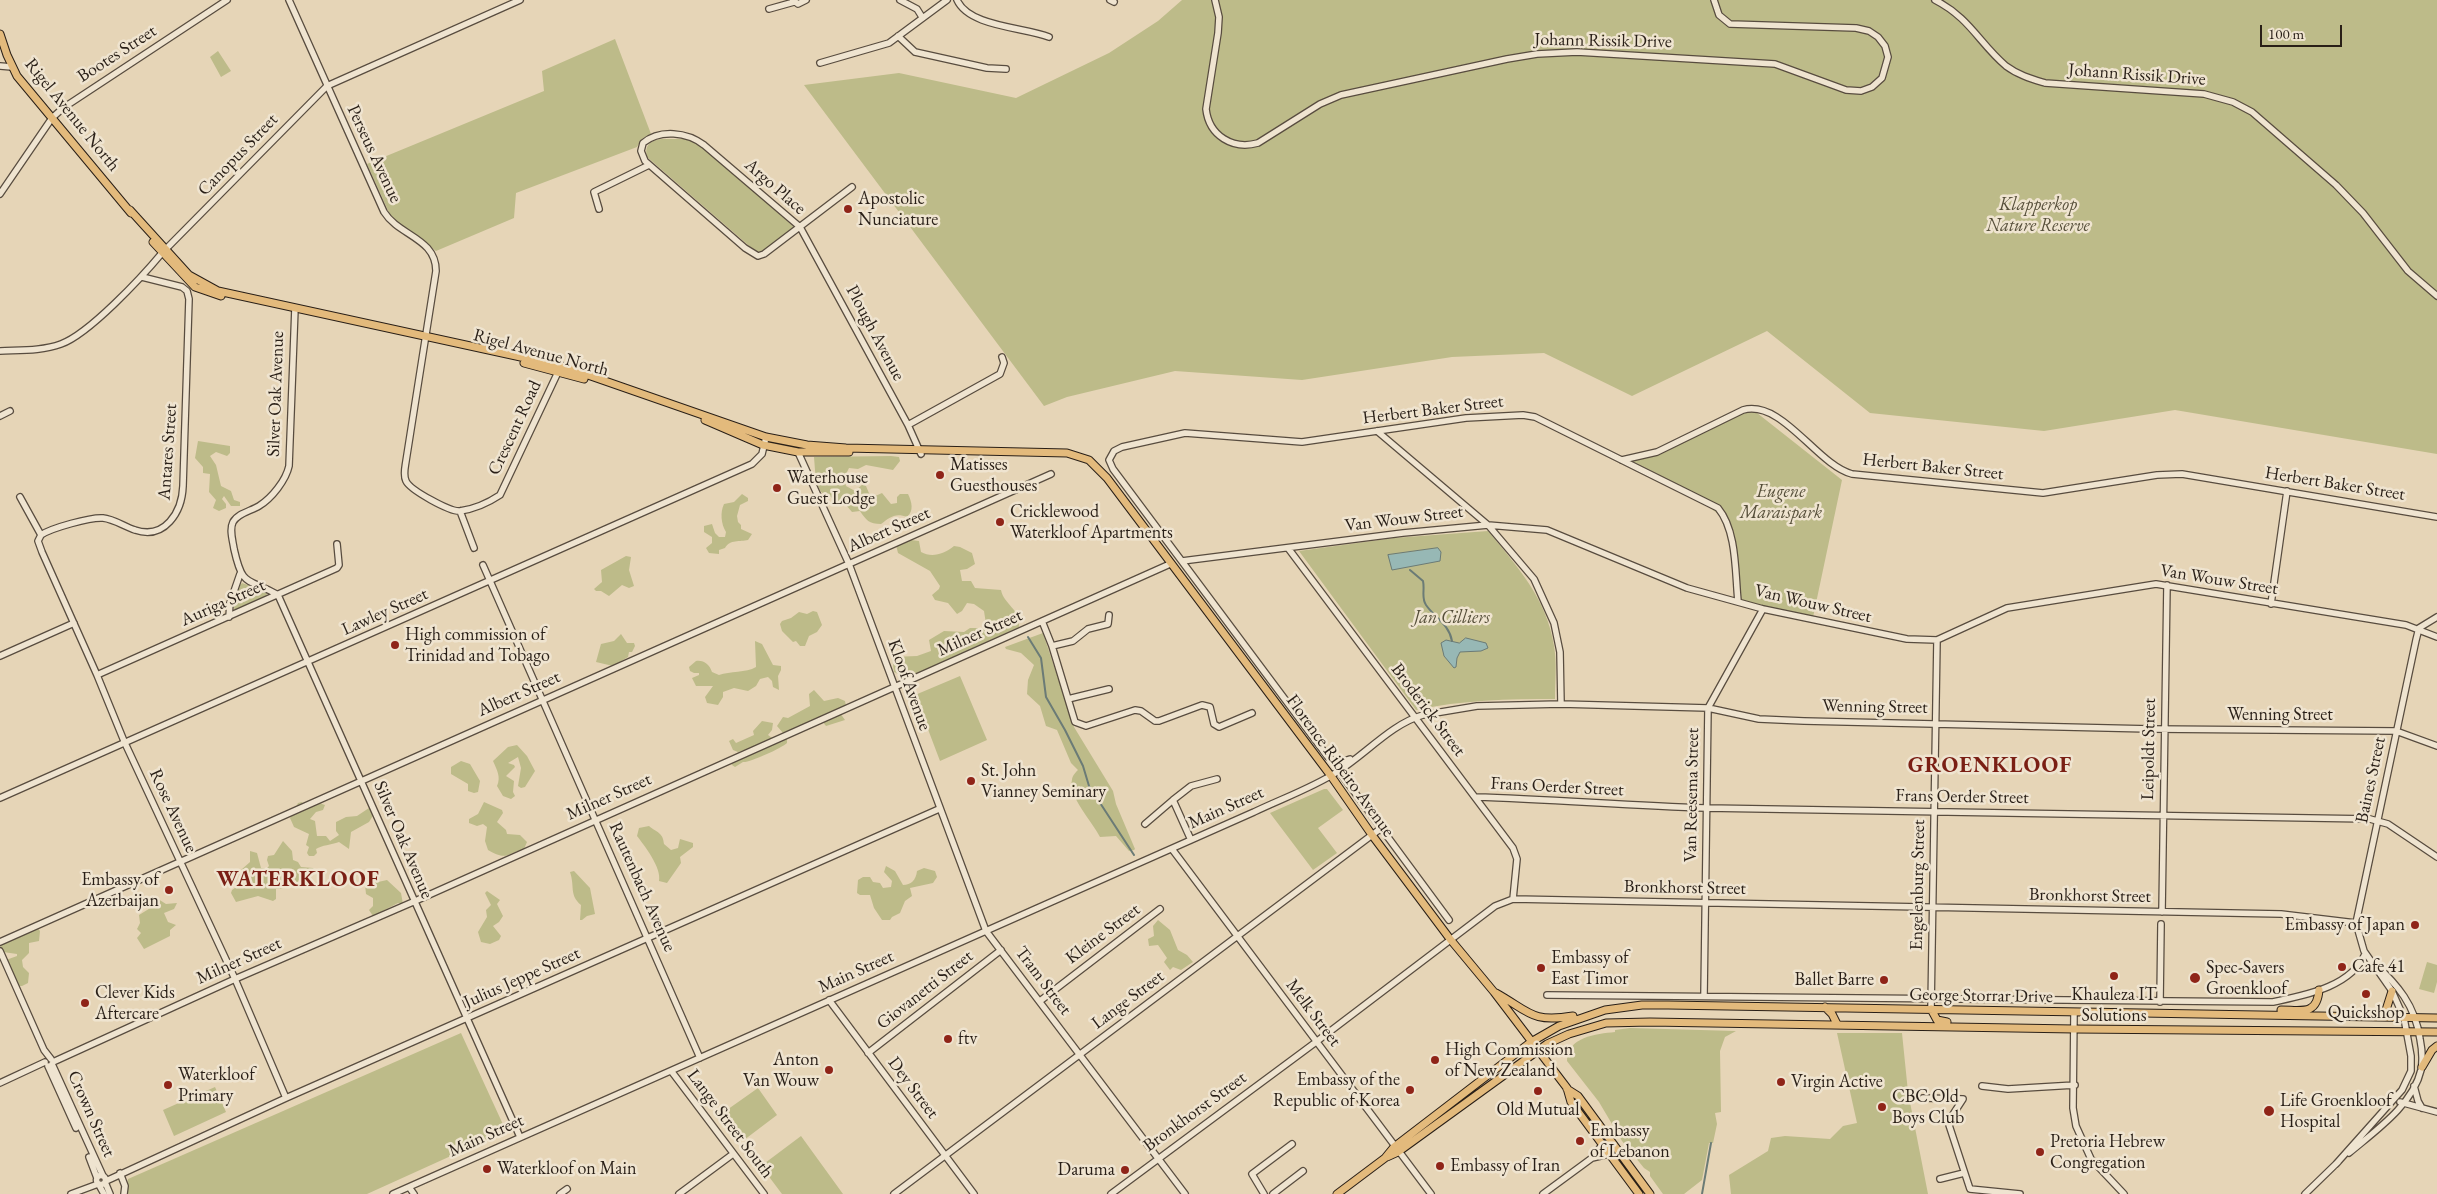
<!DOCTYPE html>
<style>
body{margin:0}
#map{position:relative;width:2437px;height:1194px;overflow:hidden;background:#e6d5b7;font-family:"EB Garamond",serif}
canvas{display:block}
.scale{position:absolute;left:2260px;top:25px;width:82px;height:22px;box-sizing:border-box;border:2px solid #291f17;border-top:0;padding-left:6px;font-size:15px;line-height:18px;white-space:nowrap;color:#291f17;-webkit-text-stroke:4px #efe4d0;paint-order:stroke}
</style>
<div id="map">
<canvas width="2437" height="1194"></canvas>
<div class="scale">100 m</div>
</div>
<script>
const ctx = document.querySelector('canvas').getContext('2d');
ctx.lineJoin = 'round';
function fillPath(path, color) { ctx.fillStyle = color; ctx.fill(path, 'evenodd'); }
function trace(path, color, width, dash) { ctx.strokeStyle = color; ctx.lineWidth = width; ctx.lineCap = dash ? 'butt' : 'round'; ctx.setLineDash(dash || []); ctx.stroke(path); }
function label(font, color, halo, rows, align = 'center') {
  ctx.font = font + ' "EB Garamond",serif'; ctx.lineWidth = 5; ctx.setLineDash([]); ctx.textBaseline = 'middle'; ctx.strokeStyle = halo; ctx.fillStyle = color; for (const [text, x, y, turn = 0] of rows) {
    ctx.save(); ctx.translate(x, y); ctx.rotate((+turn || 0) * Math.PI / 180); ctx.textAlign = isNaN(turn) ? turn : align; if (halo) ctx.strokeText(text, 0, 0); ctx.fillText(text, 0, 0); ctx.restore();
  }
}
fillPath(new Path2D(`
 M1182,0H2437V454L2175,410L2044,431L1870,413L1767,331L1632,396L1544,353L1452,357L1302,380L1175,371L1067,397L1044,406L804,85L899,73L1016,98L1109,53L1158,21Z
 M615,39L651,134L642,139L637,147L516,193L514,218L436,251L391,217L367,164L544,91L542,71Z
 M218,51L231,71L221,77L210,57Z
 M662,139H689L704,148L794,227L762,252L755,251L647,157C644,145 651,140 662,139Z
 M1752,409L1842,480L1812,622L1738,602L1729,522L1679,485L1632,461Z
 M198,441L230,446V453L227,456L216,452L210,456L216,465L221,486L231,491L234,500L240,502V506H231L224,496L222,499L226,504V508L219,511L213,508L216,500L209,492L210,474L203,473V467L195,458Z
 M891,456L899,457L900,461L893,470L866,465L858,469L849,468L844,478L846,486L855,491L863,484L866,486L871,498L882,493L891,504L897,503V497L900,494H908C912,502 914,511 907,517C895,512 889,518 881,524C869,524 866,520 860,511L852,512L846,505L821,492L816,483L814,457Z
 M742,494L748,498V501L740,505L737,516L738,522L741,525V529L752,534L748,540C740,542 730,539 725,548L719,550V554L709,553L706,548L712,543V537L704,532V526L712,524L715,533L719,537H725L726,532C721,524 720,512 724,504L734,502Z
 M1488,531C1517,566 1547,599 1554,646C1557,663 1555,682 1555,699C1509,699 1461,700 1416,710L1299,551L1394,538Z
 M911,540L919,541L921,552C932,558 944,554 954,546L960,547L972,553L975,564L967,569L960,570L962,581H971L975,588L1001,590C1004,605 1021,609 1019,627L907,678L894,672L892,657L917,656L931,651L929,640L944,631L964,632L970,628H983L986,624L984,611L974,604L967,603L962,611L957,614L948,603L935,600L932,595L939,589L940,586L930,571L898,553L896,545Z
 M626,556L631,557L629,570L634,586L629,588L622,585L609,596L601,591H596L594,589L602,582L601,570Z
 M242,583L267,592V594L265,597L235,610L233,606L240,585Z
 M813,611L817,612L822,625L817,632L809,636L805,646H800L796,641L793,642L782,631L780,624L782,621L791,618L799,612L807,614Z
 M1043,633L1074,727L1113,791L1116,804L1135,849L1134,850L1129,851L1116,836L1100,837C1094,824 1067,795 1072,780C1072,776 1076,772 1078,770L1071,763L1057,730L1046,726L1040,706L1027,694L1028,680L1034,665L1021,653L1006,649L1005,647Z
 M621,634L627,643H634L635,646L632,652H629L628,657L613,666L596,662L601,644L614,641Z
 M755,641L762,644L773,665L781,666V670L778,676L779,690L773,687L772,681L768,677L760,679L756,686L748,691L734,688L723,692V697L718,705L707,703L705,697L713,686H696L692,678L699,675V673H694L690,671L689,667L696,661C704,660 709,664 712,672L719,675C730,671 746,673 756,667Z
 M960,676L987,740L940,761L915,695Z
 M814,690L824,701L838,698L845,701L846,706L840,713L845,720L826,726L822,721L783,733L777,726L783,717L788,718L810,706L809,694Z
 M762,721L773,723L772,730L768,735L775,740L787,739V743C782,748 749,763 743,762L735,767L732,765L731,762L748,749L738,752L733,750L729,741L733,739L736,743L754,735L753,731Z
 M517,745L527,756L535,771L525,787L521,788L518,786L521,768L518,757L508,763L514,765L515,767L506,776L514,781L513,792L515,796L511,799L503,796L497,786C501,777 497,770 493,761L508,747Z
 M461,761L470,764L480,781L478,792L474,793L468,791V784L451,774V767Z
 M1324,789H1327L1343,810L1318,828L1337,853L1313,870L1270,813Z
 M302,802L308,809L319,803L325,805L323,810L316,812L310,819L315,821L317,836H326L330,841L339,835L336,831V822L346,817L357,816L369,808L374,814L369,822L351,832L349,849L339,842C331,845 322,845 316,849L317,853L314,856H309L307,853L309,847L306,845L309,834L294,827L290,818L298,803Z
 M484,802L502,810L503,813L497,822L506,830L507,834L520,835L527,842L524,849C506,854 507,861 488,850L485,841L487,827L483,824L477,826L469,823V819L478,814Z
 M649,826C657,833 663,832 664,844L671,850L678,848L680,839L693,843V847L680,857L681,863L667,883L659,881C662,868 644,845 637,836L639,828Z
 M283,841L292,851L293,860L298,862L301,867L313,868L315,871L310,876L301,877L296,884L291,883L287,888L276,889V899L273,901L258,896L236,902L231,893L232,890L245,881L241,870L250,862V851L257,853L261,868L266,869L269,866L267,860L268,856L274,855Z
 M886,866L895,871L903,885C911,885 916,880 917,871L924,868L935,871L937,877L933,883L910,888L912,896L905,901L900,913L892,917L890,920H882L874,908L870,895H860L857,893L858,880L863,877H870L873,882L880,883L883,888L891,887L892,881L884,872Z
 M574,871L590,888L595,914L587,916L582,920H580L581,905C569,895 575,887 570,872Z
 M387,880L401,893L403,904L398,903L373,916L369,910L373,906V898L366,894L365,885Z
 M487,891L500,900L497,904L503,916L499,922L493,926L501,936L499,940L490,944L481,942L478,932L487,917L486,910L491,905L485,893Z
 M155,897L166,904L177,903L174,909L164,913L168,922L176,925L170,930V936L144,949L137,938L141,933L137,929L140,923L139,915L152,907L153,899Z
 M1158,920L1170,930L1178,950L1187,955L1193,962L1181,970L1173,967L1170,970L1164,962L1167,958L1158,945L1149,946L1148,939L1154,936L1153,926Z
 M30,924H34L40,931L39,941L29,943V953L22,960L23,967L29,973L28,983L22,986H16L6,960L17,956V954L3,952L0,945L26,931Z
 M2427,962L2437,965V982L2434,993L2419,989Z
 M1630,1028L1736,1031L1725,1037L1720,1051L1721,1112L1715,1113L1717,1124L1713,1143H1709L1702,1180L1684,1194H1663L1650,1176V1172L1644,1168L1622,1141L1599,1102L1567,1061C1567,1037 1596,1034 1615,1032V1030Z
 M461,1033L506,1131L367,1194H125L128,1179Z
 M1837,1033H1902L1908,1092L1928,1194H1731L1729,1175L1768,1151L1771,1138L1785,1136L1830,1139L1843,1126L1857,1123Z
 M215,1087L226,1112L174,1136L163,1110Z
 M758,1088L777,1115L744,1140L724,1112Z
 M801,1136L843,1194H782L761,1166Z`), '#bdbb89');
const water = new Path2D(`
 M1438,548L1441,552L1440,561L1392,570L1388,555Z
 M1466,638L1486,643L1488,648L1481,651L1460,652L1457,658L1456,667L1454,668L1444,656L1441,643L1446,640L1459,643Z`);
fillPath(water, '#97b8b5');
trace(water, '#6b7b76', 1);
trace(new Path2D(`
 M1410,570L1423,581C1425,590 1421,598 1426,605C1435,618 1449,624 1452,641
 M1028,637L1041,658L1046,697L1065,730L1083,766L1089,786L1134,855
 M1702,1194L1711,1143`), '#6b7b76', 2);
const minor = new Path2D(`
 M289,0L384,212C399,236 436,238 436,271L406,461C405,468 403,475 406,481C410,490 450,512 460,511C474,509 488,503 500,495L559,370
 M793,0L798,4L806,0
 M900,0L917,9L922,17
 M957,0C969,27 1024,27 1049,37
 M1110,0L1114,2
 M1215,0L1219,17L1218,33L1206,109C1209,136 1233,150 1258,143L1320,104L1341,95L1507,59L1537,54L1577,52L1775,64L1846,90L1861,91L1872,87L1882,78L1888,57L1885,46L1878,37L1869,31L1856,28L1730,24L1719,15L1714,0
 M1935,0C1970,18 1979,43 2006,66C2018,75 2032,79 2045,83L2204,94L2233,102L2252,112L2336,185L2363,213L2408,271L2437,296
 M769,9L794,2
 M898,36L915,52L987,68L1006,69
 M820,63L889,43L947,0
 M0,66L12,67
 M852,187L764,254L758,256L745,248L645,161L641,151L643,143C660,129 687,132 704,145L800,227L908,425L921,454
 M0,194L52,118L63,108L227,0
 M599,209L594,192L649,165
 M295,308L289,466C286,480 272,498 259,506C251,511 238,513 233,522C229,530 233,541 234,549C243,589 247,577 278,595L520,1137
 M0,351C20,350 42,351 61,344C89,334 142,277 162,253L327,86L520,0
 M0,416L10,411
 M908,425L1000,374L1004,363L1002,357
 M1377,431L1488,525L1534,579L1554,623L1560,652L1561,704
 M798,452L849,564L986,931L1185,1194
 M1622,460L1657,452L1743,410C1782,399 1817,465 1852,474L2043,493L2157,475L2182,474L2437,517
 M20,497L41,535
 M460,511L474,548
 M41,535L38,541L42,552L97,675L124,741L235,979L286,1098
 M41,535C51,528 91,517 103,518C114,519 125,527 135,530C165,540 182,512 183,486L189,299L187,291L182,287L142,277
 M1288,548L1513,848L1517,859L1513,899
 M1182,561L1403,533L1488,525L1547,530L1687,588L1763,609L1907,639L1937,640L2007,608L2156,584L2406,625L2437,637
 M483,565L700,1058
 M2271,604L2287,491
 M229,617L230,603L240,574
 M1042,621L1052,646L1075,722L1086,726L1135,710L1141,711L1155,721H1159L1202,705L1210,707L1214,724L1219,727L1252,713
 M1052,646L1073,641L1088,629L1108,624L1109,615
 M0,656L74,623
 M97,675L337,568L339,565L337,544
 M1068,699L1109,689
 M1350,759L1338,763L1328,757L1113,469L1109,460L1114,451L1122,447L1185,433L1302,442L1466,418L1523,415L1535,417L1718,508C1737,531 1735,572 1738,601
 M1339,771L1449,920
 M1475,797C1553,799 1629,806 1706,808L2370,819L2388,824L2437,857
 M0,798L752,464L762,454L766,437
 M1173,800L1191,786L1217,779
 M1145,824L1173,800L1191,840
 M1172,849L1431,1194
 M2162,912L2167,585
 M0,942L1051,474
 M0,951L44,1050L51,1059
 M1547,995L2273,1002C2305,995 2351,987 2365,954
 M1704,996L1708,708L1763,609
 M829,1000L974,1194
 M1040,1001L1160,909
 M2160,1002L2161,924
 M1931,1009L1937,640
 M2074,1013L2073,1108L2076,1126L2091,1159L2124,1194
 M868,1053L1001,950
 M53,1062L235,979L413,902L1170,564
 M52,1064L103,1176
 M48,1066L76,1128
 M672,1072L764,1194
 M0,1083L45,1062
 M1982,1086L2008,1089L2075,1085
 M2414,1086L2418,1101L2422,1108
 M1923,1098L1963,1099L1948,1122L1970,1189L2020,1194
 M2400,1102L2437,1112
 M2349,1153C2375,1131 2413,1105 2421,1070C2423,1060 2422,1049 2420,1039C2415,1005 2398,985 2373,962
 M89,1157L97,1178
 M1592,1158L1609,1154
 M2336,1164L2402,1090L2411,1071V1056L2404,1018L2392,991L2364,951L2356,923L2416,640L2419,628L2437,617
 M120,1173L125,1186L124,1194
 M96.5 1180a4.5 4.5 0 1 1 9 0a4.5 4.5 0 1 1-9 0Z
 M1940,1179L1964,1173
 M106,1181L286,1098L939,809
 M105,1182L110,1194
 M99,1185L104,1194
 M409,1187L414,1194
 M71,1194L98,1184
 M393,1194L1254,812C1281,799 1312,788 1337,772C1365,755 1391,724 1423,715L1477,706L1561,704L1708,708L1759,719L1804,721L2151,729L2396,731L2437,746
 M560,1194L567,1189
 M679,1194L733,1154
 M894,1194L1380,829
 M1111,1194L1316,1042L1495,906L1513,899L2281,914L2356,923
 M1264,1194L1252,1174L1292,1144
 M1273,1194L1303,1171
 M1543,1194L1592,1158L1602,1145
 M2305,1194L2338,1162`);
const major = new Path2D(`
 M0,34L7,55L17,76L131,213
 M130,210L189,275L218,291L562,366L766,437L807,445L846,448L1067,453L1089,460L1107,478L1331,776L1372,835L1450,939L1494,992L1567,1088L1571,1102L1639,1194
 M153,242L195,287L221,296
 M524,363L584,379
 M705,420L763,445L798,452H849
 M1496,993C1530,1012 1531,1023 1573,1016
 M1825,1007L1832,1014L1837,1024
 M1931,1009L1937,1020L1947,1022
 M2281,1010C2301,1010 2317,1016 2319,990
 M2376,1017L2386,1010L2392,991
 M2422,1067L2432,1050L2437,1046
 M1567,1089L1578,1096L1650,1194
 M1387,1157L1398,1152L1547,1044L1569,1034L1606,1023L1650,1022L2074,1029L2437,1032
 M1337,1194L1385,1158L1394,1147L1531,1042L1559,1026L1605,1010L1642,1005H1668L2437,1018`);
trace(minor, '#584c3f', 8);
trace(major, '#291f17', 9);
trace(minor, '#efe4d0', 5.5);
trace(major, '#e3ba7c', 7);
for (const [x, y, r, color] of [
 [848,209,5,"#8f2418"],
 [940,475,5,"#8f2418"],
 [777,488,5,"#8f2418"],
 [1000,522,5,"#8f2418"],
 [395,645,5,"#8f2418"],
 [971,781,5,"#8f2418"],
 [169,890,5,"#8f2418"],
 [2415,925,5,"#8f2418"],
 [2342,967,5,"#8f2418"],
 [1541,968,5,"#8f2418"],
 [2114,976,5,"#8f2418"],
 [2195,978,6,"#8f2418"],
 [1884,980,5,"#8f2418"],
 [2366,994,5,"#8f2418"],
 [85,1003,5,"#8f2418"],
 [948,1039,5,"#8f2418"],
 [1435,1060,5,"#8f2418"],
 [829,1070,5,"#8f2418"],
 [1781,1082,5,"#8f2418"],
 [168,1085,5,"#8f2418"],
 [1410,1090,5,"#8f2418"],
 [1538,1091,5,"#8f2418"],
 [1882,1107,5,"#8f2418"],
 [2269,1111,6,"#8f2418"],
 [1580,1141,5,"#8f2418"],
 [2040,1152,5,"#8f2418"],
 [1440,1166,5,"#8f2418"],
 [487,1169,5,"#8f2418"],
 [1125,1170,5,"#8f2418"]
]) { const dot = new Path2D(); dot.arc(x, y, r, 0, 2 * Math.PI); ctx.fillStyle = color; ctx.fill(dot); trace(dot, '#efe4d0', 2); }
label('18px', '#291f17', '#efe4d0', [
 ["Johann Rissik Drive",1603,41,1],
 ["Bootes Street",117,54,-33],
 ["Johann Rissik Drive",2137,75,4],
 ["Rigel Avenue North",72,115,51],
 ["Perseus Avenue",374,154,65],
 ["Canopus Street",238,155,-46],
 ["Argo Place",775,187,41],
 ["Plough Avenue",875,333,62],
 ["Rigel Avenue North",541,353,15],
 ["Silver Oak Avenue",276,394,-88],
 ["Herbert Baker Street",1433,410,-7],
 ["Crescent Road",515,428,-65],
 ["Antares Street",168,452,-86],
 ["Herbert Baker Street",1933,467,6],
 ["Herbert Baker Street",2335,484,9],
 ["Van Wouw Street",1404,519,-7],
 ["Albert Street",889,530,-24],
 ["Van Wouw Street",2219,580,9],
 ["Auriga Street",223,603,-24],
 ["Van Wouw Street",1813,604,13],
 ["Lawley Street",385,612,-24],
 ["Milner Street",980,633,-24],
 ["Kloof Avenue",909,685,70],
 ["Albert Street",519,694,-24],
 ["Wenning Street",1875,707,1],
 ["Broderick Street",1428,710,53],
 ["Wenning Street",2280,715],
 ["Leipoldt Street",2149,749,-89],
 ["Florence Ribeiro Avenue",1340,766,54],
 ["Baines Street",2371,780,-78],
 ["Frans Oerder Street",1557,787,3],
 ["Van Reesema Street",1692,795,-89],
 ["Milner Street",609,797,-24],
 ["Frans Oerder Street",1962,797,1],
 ["Main Street",1226,808,-24],
 ["Rose Avenue",173,811,65],
 ["Silver Oak Avenue",403,840,67],
 ["Engelenburg Street",1918,885,-89],
 ["Rautenbach Avenue",642,887,66],
 ["Bronkhorst Street",1685,888,1],
 ["Bronkhorst Street",2090,896,1],
 ["Kleine Street",1103,934,-37],
 ["Milner Street",239,961,-24],
 ["Main Street",856,972,-24],
 ["Julius Jeppe Street",522,978,-24],
 ["Tram Street",1043,981,53],
 ["Giovanetti Street",925,990,-38],
 ["George Storrar Drive",1981,996,1],
 ["Lange Street",1128,1000,-37],
 ["Melk Street",1313,1013,53],
 ["Dey Street",913,1088,53],
 ["Bronkhorst Street",1195,1112,-36],
 ["Crown Street",91,1114,66],
 ["Lange Street South",730,1124,53],
 ["Main Street",486,1136,-24]
]);
label('18px', '#291f17', '#efe4d0', [
 ["Apostolic",858,199],
 ["Nunciature",858,220],
 ["Matisses",950,465],
 ["Guesthouses",950,486],
 ["Waterhouse",787,478],
 ["Guest Lodge",787,499],
 ["Cricklewood",1010,512],
 ["Waterkloof Apartments",1010,533],
 ["High commission of",405,635],
 ["Trinidad and Tobago",405,656],
 ["St. John",981,771],
 ["Vianney Seminary",981,792],
 ["Embassy of",159,880,"right"],
 ["Azerbaijan",159,901,"right"],
 ["Embassy of Japan",2405,925,"right"],
 ["Embassy of",1551,958],
 ["East Timor",1551,979],
 ["Cafe 41",2352,967],
 ["Spec-Savers",2206,968],
 ["Groenkloof",2206,989],
 ["Ballet Barre",1874,980,"right"],
 ["Clever Kids",95,993],
 ["Aftercare",95,1014],
 ["Khauleza IT",2114,995,"center"],
 ["Solutions",2114,1016,"center"],
 ["Quickshop",2366,1013,"center"],
 ["ftv",958,1039],
 ["High Commission",1445,1050],
 ["of New Zealand",1445,1071],
 ["Anton",819,1060,"right"],
 ["Van Wouw",819,1081,"right"],
 ["Waterkloof",178,1075],
 ["Primary",178,1096],
 ["Embassy of the",1400,1080,"right"],
 ["Republic of Korea",1400,1101,"right"],
 ["Virgin Active",1791,1082],
 ["CBC Old",1892,1097],
 ["Boys Club",1892,1118],
 ["Life Groenkloof",2280,1101],
 ["Hospital",2280,1122],
 ["Old Mutual",1538,1110,"center"],
 ["Embassy",1590,1131],
 ["of Lebanon",1590,1152],
 ["Pretoria Hebrew",2050,1142],
 ["Congregation",2050,1163],
 ["Embassy of Iran",1450,1166],
 ["Waterkloof on Main",497,1169],
 ["Daruma",1115,1170,"right"]
], 'left');
label('italic 18px', '#554e39', '#efe4d0', [
 ["Klapperkop",2038,205],
 ["Nature Reserve",2038,226],
 ["Eugene",1781,492],
 ["Maraispark",1781,513],
 ["Jan Cilliers",1452,618]
]);
ctx.letterSpacing = '1px';
label('bold 22px', '#7a1f14', '#efe4d0', [
 ["GROENKLOOF",1990,766],
 ["WATERKLOOF",298,880]
]);
ctx.letterSpacing = '0px';
</script>
